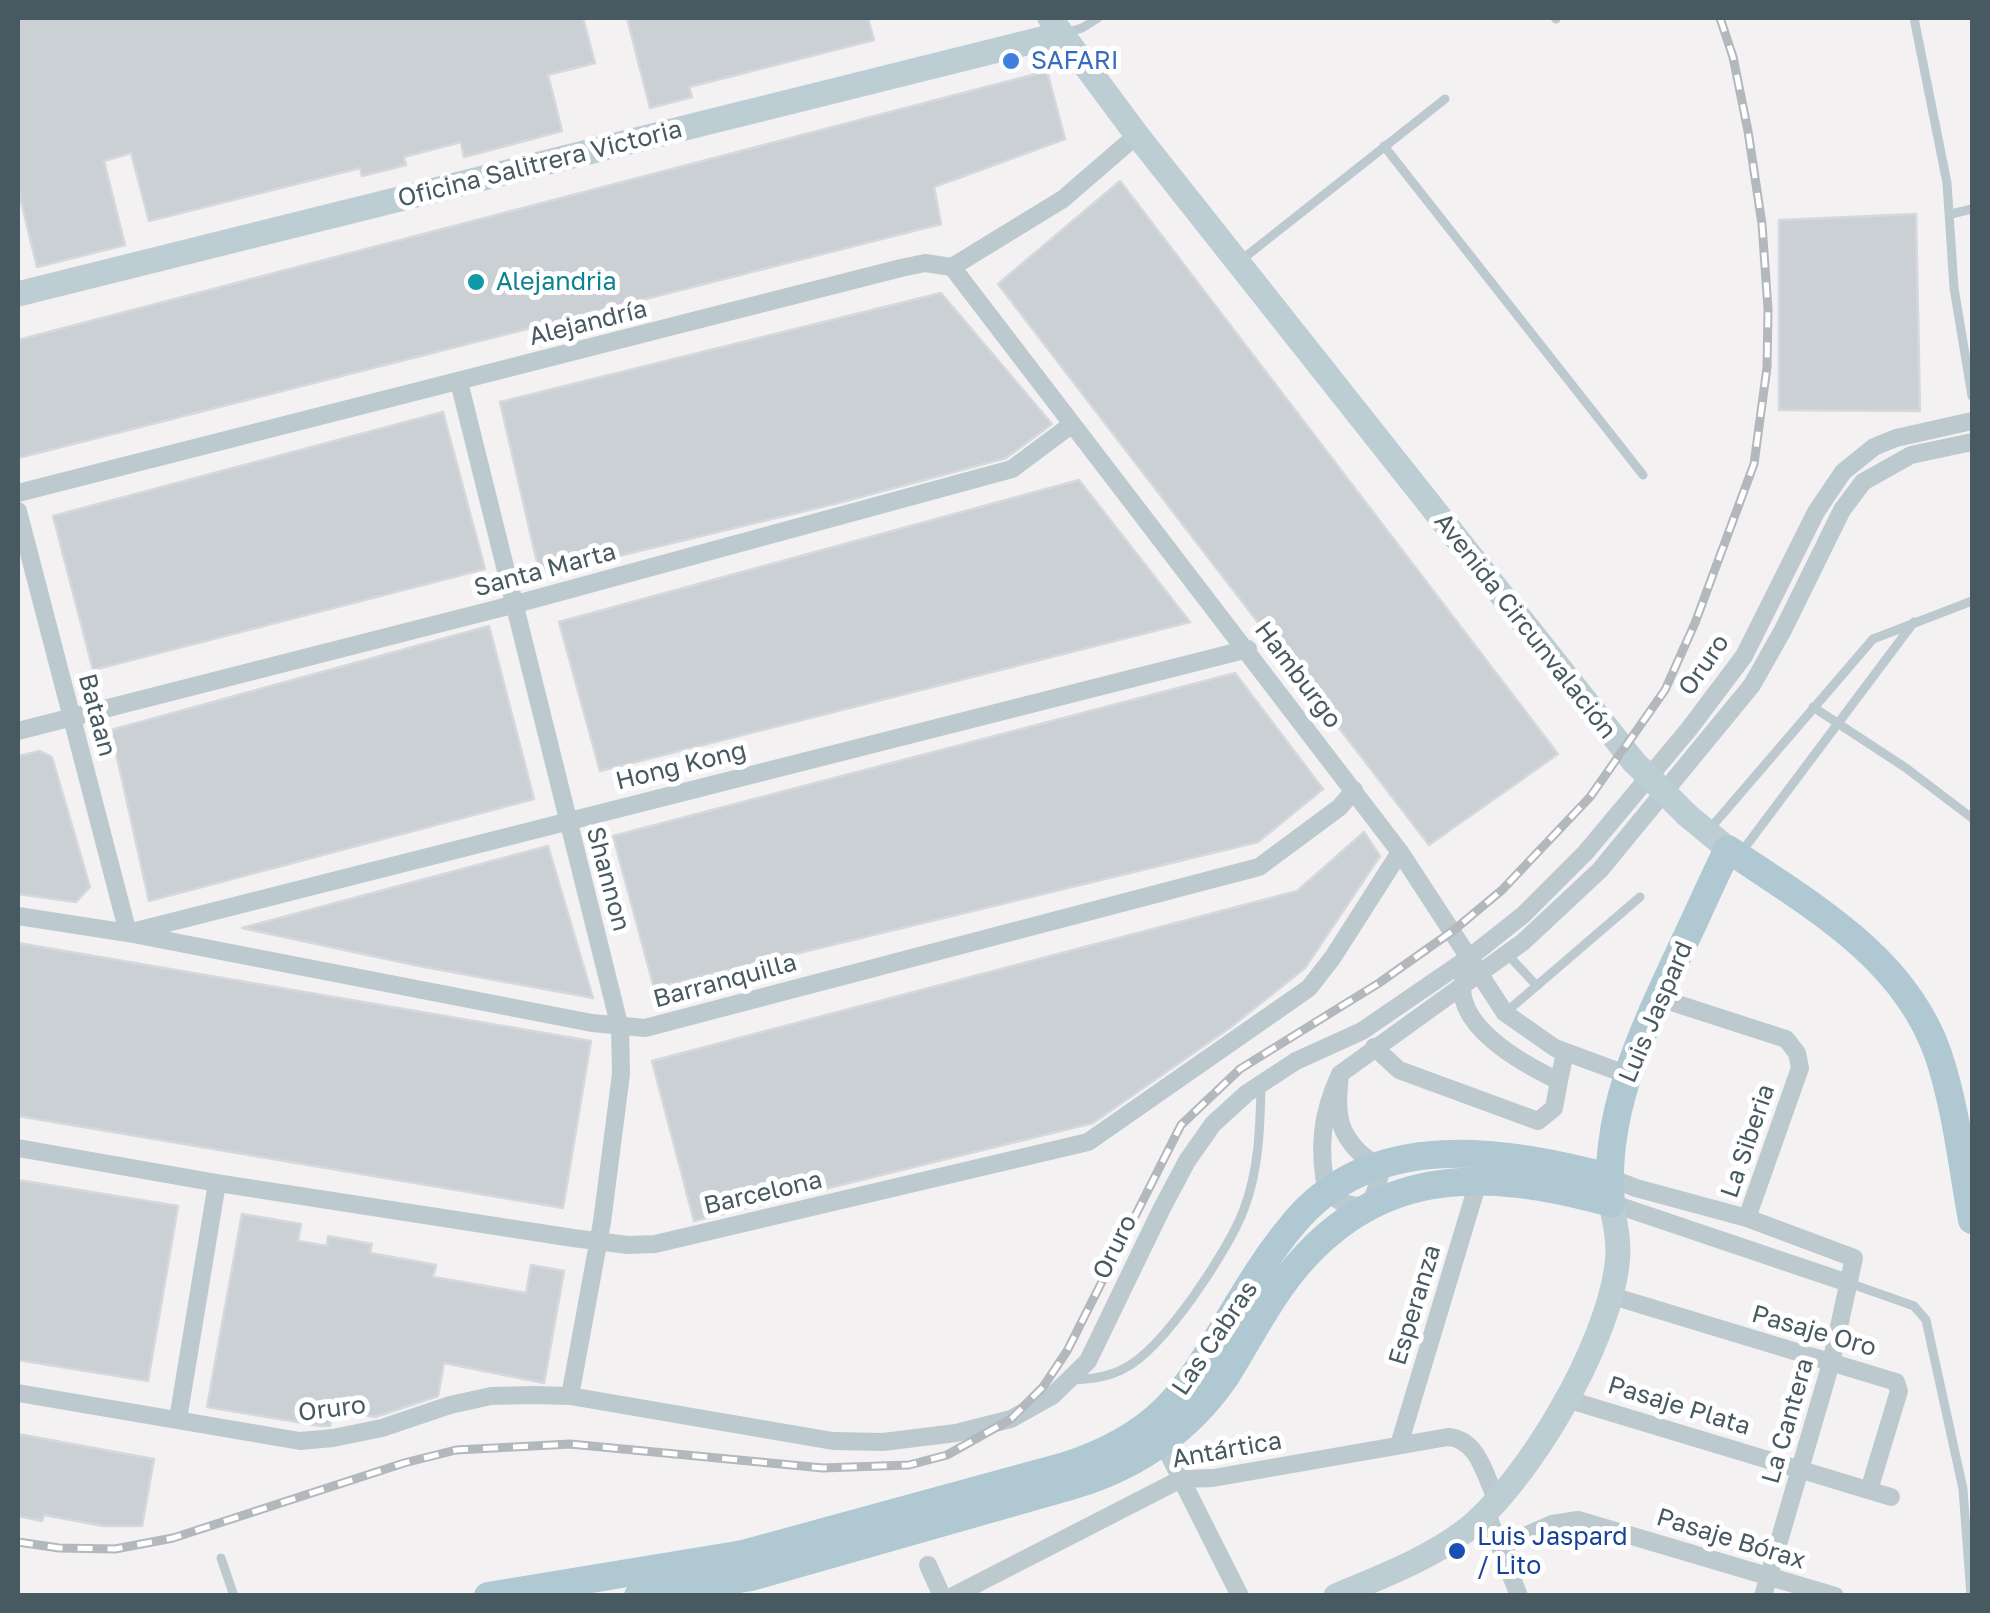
<!DOCTYPE html>
<meta charset="utf-8">
<style>
body{margin:0}
#map{position:relative;width:1990px;height:1613px;overflow:hidden;background:#f4f1f2;font-family:"Golos Text",sans-serif}
canvas{display:block}
.frame{position:absolute;inset:0;border:20px solid #485a61;pointer-events:none}
</style>
<div id="map">
<canvas width="1990" height="1613"></canvas>
<div class="frame"></div>
</div>
<script>
const ctx = document.querySelector('canvas').getContext('2d');
ctx.lineJoin = 'round';
function fillPath(path, color) { ctx.fillStyle = color; ctx.fill(path, 'evenodd'); }
function trace(path, color, width, dash) { ctx.strokeStyle = color; ctx.lineWidth = width; ctx.lineCap = dash ? 'butt' : 'round'; ctx.setLineDash(dash || []); ctx.stroke(path); }
function label(font, color, halo, rows, align = 'center') {
  ctx.font = font + ' "Golos Text",sans-serif'; ctx.lineWidth = 10; ctx.setLineDash([]); ctx.textBaseline = 'middle'; ctx.strokeStyle = halo; ctx.fillStyle = color; for (const [text, x, y, turn = 0] of rows) {
    ctx.save(); ctx.translate(x, y); ctx.rotate((+turn || 0) * Math.PI / 180); ctx.textAlign = isNaN(turn) ? turn : align; if (halo) ctx.strokeText(text, 0, 0); ctx.fillText(text, 0, 0); ctx.restore();
  }
}
const building = new Path2D(`
 M18,18H583L595,63L548,75L562,131L464,157L461,142L404,157L406,165L362,176L360,168L149,221L131,153L104,161L125,245L37,267L18,189Z
 M627,18H868L874,40L689,87L692,97L650,108Z
 M1047,71L1065,139L934,187L941,224L18,458V340Z
 M1120,181L1558,754L1429,845L998,284Z
 M1916,214L1920,411L1779,410V220Z
 M941,293L1052,424L1006,458L842,502L540,575L500,402Z
 M443,412L485,569L93,670L53,516Z
 M1079,480L1190,622L600,771L559,622Z
 M489,626L534,799L149,901L111,730Z
 M1235,673L1323,789L1258,842L654,988L613,836Z
 M40,751L52,757L90,887L76,902L18,894V756Z
 M1364,832L1380,856L1305,968L1231,1027L1093,1123L694,1221L652,1061L1297,891Z
 M548,846L593,998L419,966L242,928Z
 M18,943L591,1041L563,1208L18,1116Z
 M18,1180L178,1206L148,1381L18,1360Z
 M242,1214L301,1224L298,1241L327,1246L328,1236L372,1244L370,1253L436,1265L433,1277L526,1293L531,1265L564,1271L544,1383L444,1363L438,1396L375,1417L333,1409L330,1426H321L207,1407Z
 M18,1434L154,1459L142,1526H103L44,1515L42,1521L18,1516Z`);
fillPath(building, '#cbd0d4');
trace(building, '#d5d9dd', 2.5);
trace(new Path2D(`
 M1555,18L1556,19
 M1914,18L1947,183L1954,288L1972,396
 M1065,33L1082,28L1098,18
 M1384,146L1643,475
 M1951,214L1972,209
 M1240,261L1445,99
 M1813,707L1906,768L1972,818
 M1708,831L1873,639L1972,601
 M1740,854L1914,622
 M1507,954L1537,986
 M1505,1013L1640,897
 M1849,1283L1914,1306L1926,1320L1963,1489L1971,1596
 M1073,1380C1091,1379 1109,1377 1125,1368C1164,1348 1229,1250 1244,1209C1259,1170 1260,1128 1261,1087
 M221,1558L234,1596`), '#bccacf', 9);
trace(new Path2D(`
 M952,267L1400,852L1505,1013L1555,1048L1628,1075
 M459,382L620,1028L621,1074L602,1222L570,1396
 M18,493L901,268L925,263L952,267L1063,199L1137,135
 M18,511L128,933L1248,649
 M18,731L516,604L1012,469L1071,425
 M18,916L128,933L592,1023L645,1028L1259,867L1340,807L1354,790
 M1464,977C1450,1025 1525,1065 1559,1081L1565,1052
 M1659,998L1786,1039L1797,1053L1800,1068L1747,1218
 M1374,1047L1399,1070L1538,1121L1554,1108L1559,1081
 M1340,1074C1338,1094 1335,1119 1347,1137C1370,1175 1395,1150 1368,1208L1343,1203L1327,1193C1318,1149 1321,1115 1340,1074L1523,942L1600,870L1752,685L1783,630L1842,510L1863,482L1911,455L1972,442
 M18,1148L217,1183L573,1238L628,1245L655,1244L1088,1142L1309,988L1333,957L1400,852
 M1608,1177L1636,1188L1747,1218L1854,1258L1831,1363L1763,1596
 M1611,1203L1848,1283
 M1609,1295L1896,1382L1899,1391L1869,1490
 M18,1393L300,1441L333,1438L382,1428L450,1405L491,1396L533,1395L570,1396L833,1441L883,1442L956,1433L1011,1419L1052,1396L1088,1361L1161,1210L1187,1161L1213,1124L1247,1093L1296,1061L1362,1031L1470,957L1523,915L1586,852L1689,729L1744,656L1816,512L1843,472L1874,447L1896,438L1972,421
 M1566,1399L1891,1497
 M178,1419L217,1183
 M1163,1443L1240,1596
 M1399,1445L1479,1179
 M1486,1511L1519,1596
 M1500,1547L1552,1524L1578,1520L1835,1596
 M928,1565L942,1596
 M953,1596L1181,1479L1213,1478L1448,1437C1478,1439 1485,1475 1496,1499`), '#bccacf', 18);
trace(new Path2D(`
 M1050,18L1137,135L1634,762
 M18,294L1062,34
 M1687,815L1728,849
 M1336,1596C1380,1577 1427,1560 1465,1531C1529,1481 1608,1344 1617,1264C1620,1243 1615,1223 1611,1203`), '#bccdd4', 25);
trace(new Path2D(`
 M488,1596L743,1554L1065,1466C1173,1431 1191,1379 1246,1291C1260,1268 1277,1243 1294,1223C1373,1128 1504,1150 1608,1177
 M638,1596L751,1577L1074,1485C1137,1466 1189,1430 1226,1376C1245,1346 1261,1314 1282,1285C1369,1165 1481,1167 1611,1203C1602,1113 1645,1026 1682,947C1698,914 1712,881 1728,849C1809,904 1904,956 1938,1054C1956,1107 1962,1165 1972,1220`), '#b0c8d2', 28);
const rail = new Path2D(`
 M18,1542L59,1548L115,1549L173,1538L404,1463L456,1450L570,1444L823,1468L909,1465L947,1455L1011,1419L1043,1387L1067,1351L1181,1125L1240,1069L1379,983L1454,930L1502,890L1590,797L1665,690L1695,623L1754,464L1767,367L1768,309L1762,224L1748,131L1733,57L1720,18`);
trace(rail, '#b3b8bc', 9);
trace(rail, '#fff', 5, [15]);
trace(new Path2D(`
 M1634,762L1687,815`), '#bccdd4', 25);
for (const [x, y, r, color] of [
 [1011,61,10,"#3f7fe0"],
 [476,282,10,"#0f9aa8"],
 [1457,1551,10,"#1a4fb4"]
]) { const dot = new Path2D(); dot.arc(x, y, r, 0, 2 * Math.PI); ctx.fillStyle = color; ctx.fill(dot); trace(dot, '#fff', 4); }
label('25px', '#366cbe', '#fff', [
 ["SAFARI",1031,61]
], 'left');
label('25px', '#485a61', '#fff', [
 ["Oficina Salitrera Victoria",540,164,-14],
 ["Alejandría",588,323,-14],
 ["Santa Marta",545,570,-15],
 ["Avenida Circunvalación",1525,626,52],
 ["Oruro",1704,665,-55],
 ["Hamburgo",1298,675,53],
 ["Bataan",97,715,75],
 ["Hong Kong",681,766,-14],
 ["Shannon",608,879,75],
 ["Barranquilla",725,981,-15],
 ["Luis Jaspard",1656,1012,-67],
 ["La Siberia",1748,1141,-71],
 ["Barcelona",763,1193,-13],
 ["Oruro",1115,1247,-64],
 ["Esperanza",1415,1305,-73],
 ["Pasaje Oro",1814,1331,16],
 ["Las Cabras",1215,1338,-56],
 ["Pasaje Plata",1679,1406,17],
 ["Oruro",332,1409,-7],
 ["La Cantera",1788,1421,-74],
 ["Antártica",1227,1450,-10],
 ["Pasaje Bórax",1731,1539,17]
]);
label('25px', '#0d838f', '#fff', [
 ["Alejandria",496,282]
], 'left');
label('25px', '#164399', '#fff', [
 ["Luis Jaspard",1477,1537],
 ["/ Lito",1477,1566]
], 'left');
</script>
